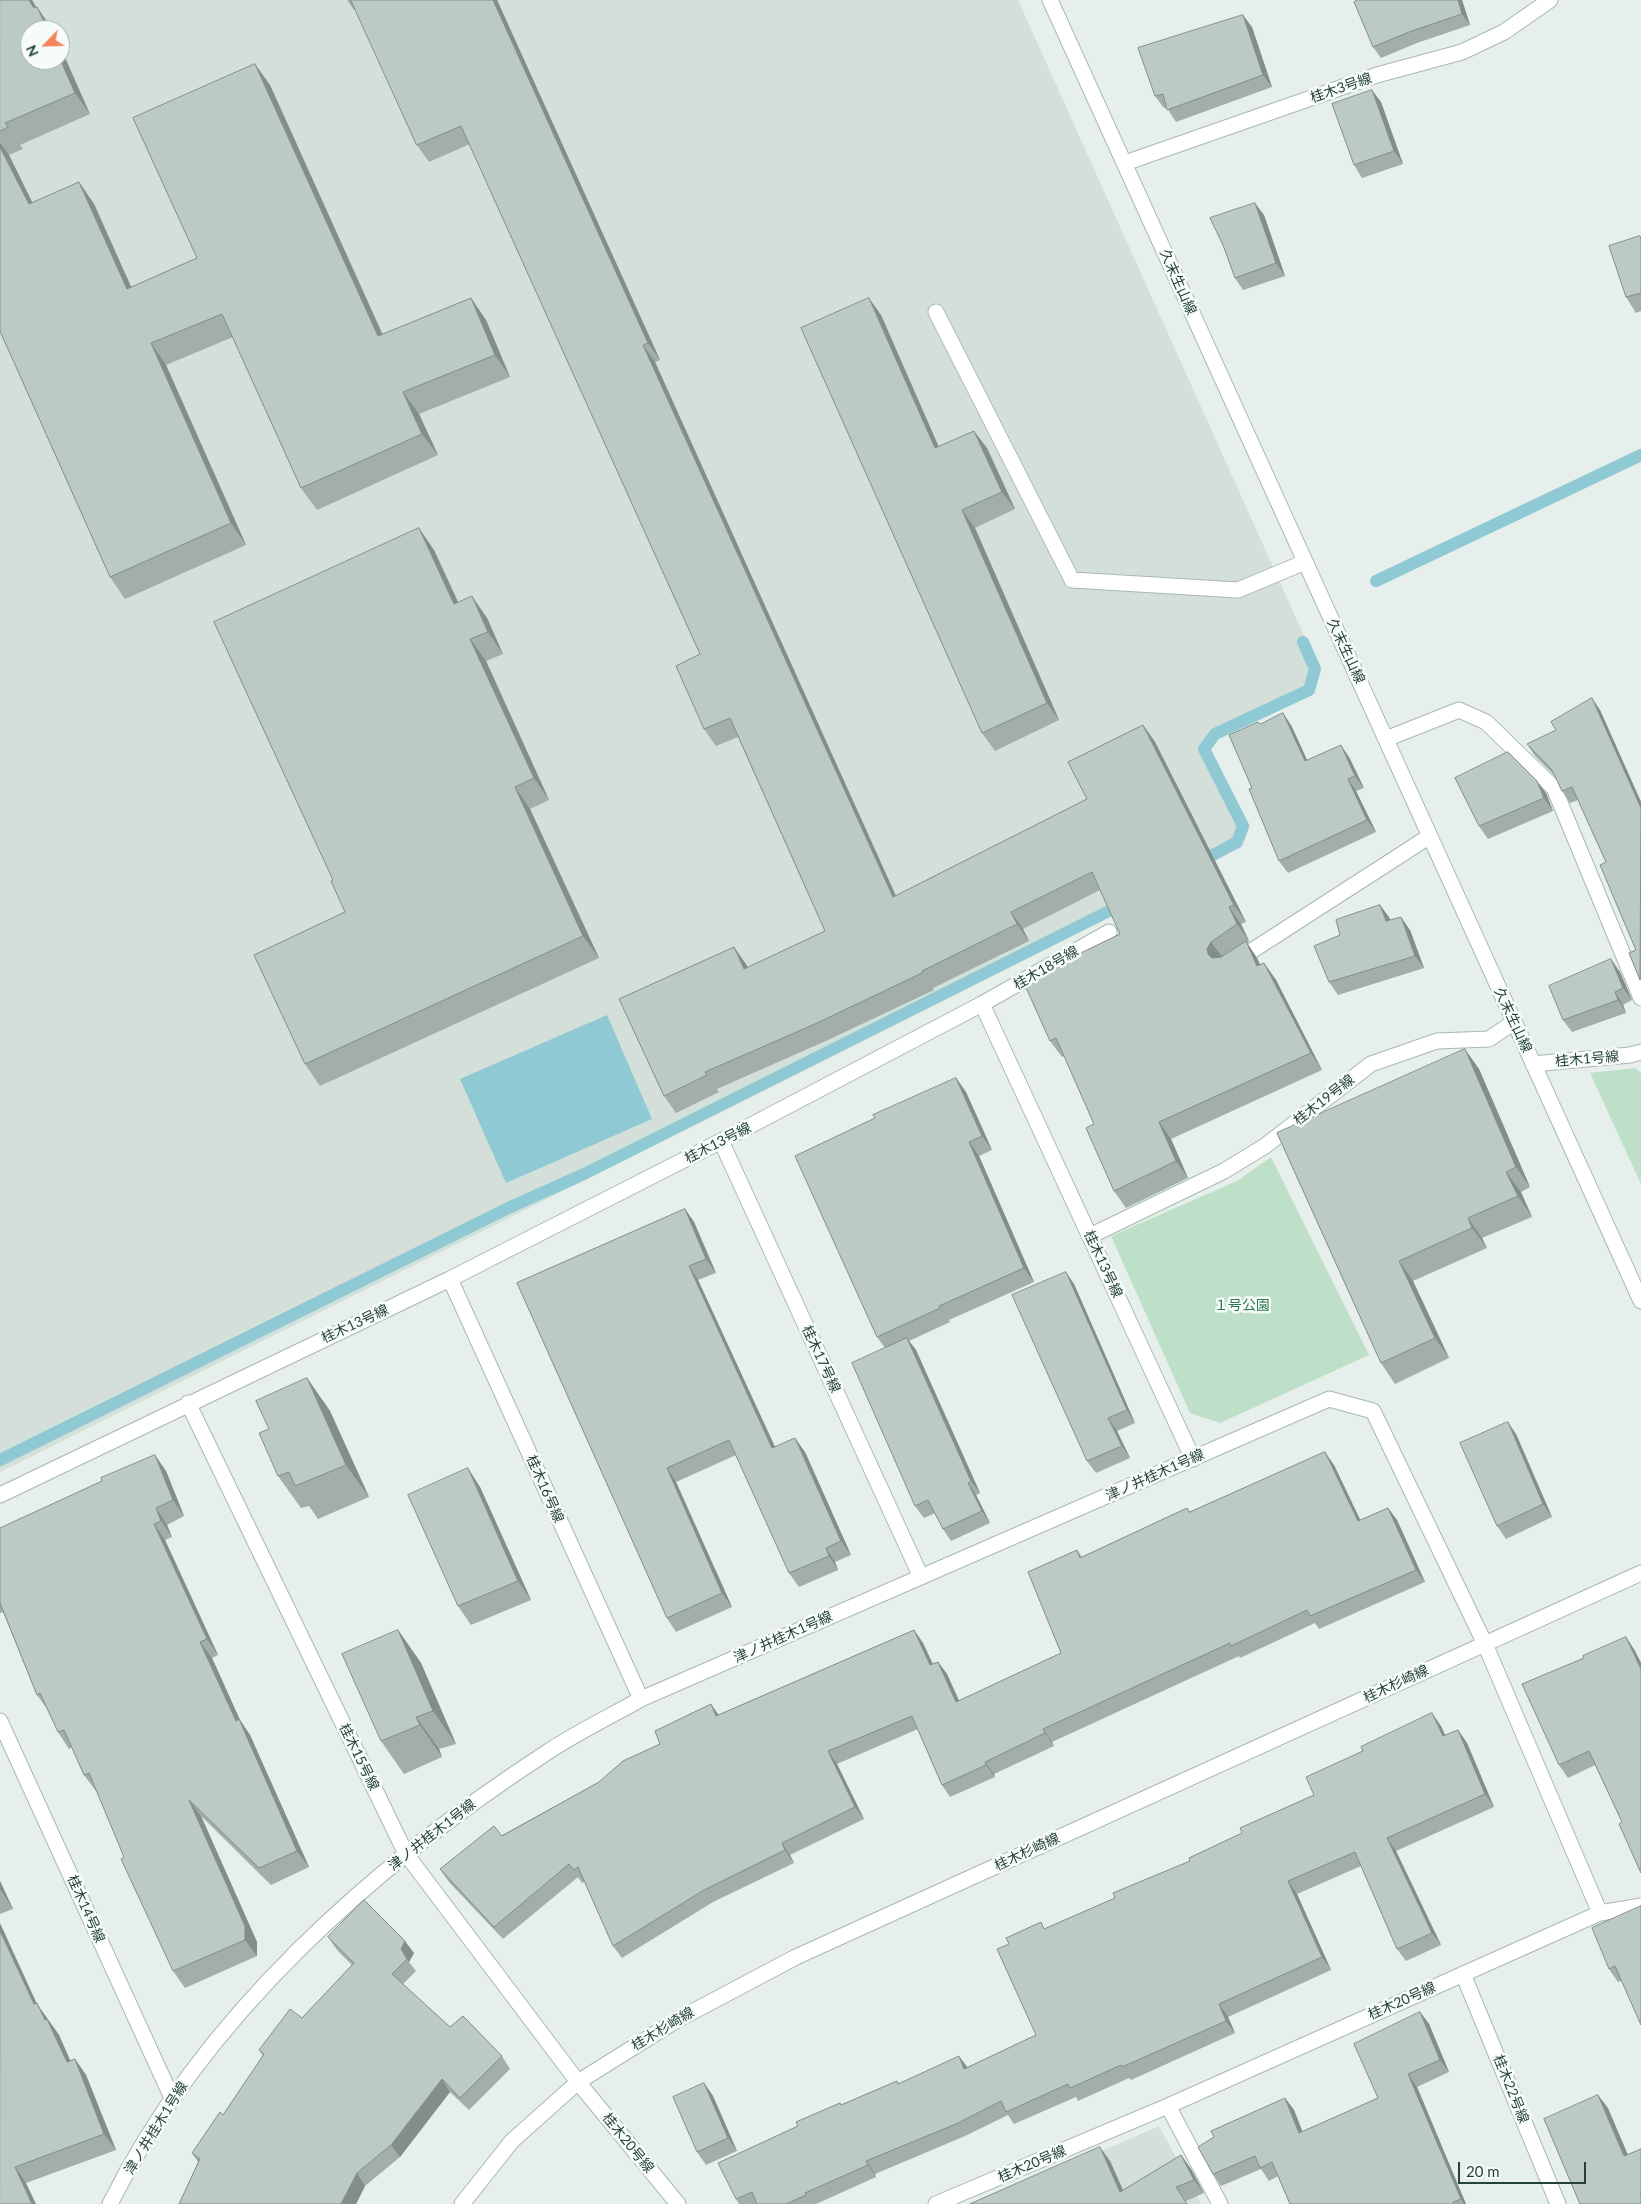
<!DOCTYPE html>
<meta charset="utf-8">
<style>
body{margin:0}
#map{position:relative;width:1641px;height:2204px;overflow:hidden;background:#e6efeb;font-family:Lato,sans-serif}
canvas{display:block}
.north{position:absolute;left:20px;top:20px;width:50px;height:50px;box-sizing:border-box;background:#f7fbf9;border:1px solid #a3b1ad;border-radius:50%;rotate:246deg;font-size:14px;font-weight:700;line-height:20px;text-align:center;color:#24423a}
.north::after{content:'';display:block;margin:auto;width:18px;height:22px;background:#f4845f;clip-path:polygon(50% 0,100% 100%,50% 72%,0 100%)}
.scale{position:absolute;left:1458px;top:2162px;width:128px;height:22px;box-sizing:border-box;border:2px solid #24423a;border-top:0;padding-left:6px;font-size:15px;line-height:18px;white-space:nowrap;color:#24423a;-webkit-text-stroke:4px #f7fbf9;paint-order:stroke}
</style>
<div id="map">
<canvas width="1641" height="2204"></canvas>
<div class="north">N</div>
<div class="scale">20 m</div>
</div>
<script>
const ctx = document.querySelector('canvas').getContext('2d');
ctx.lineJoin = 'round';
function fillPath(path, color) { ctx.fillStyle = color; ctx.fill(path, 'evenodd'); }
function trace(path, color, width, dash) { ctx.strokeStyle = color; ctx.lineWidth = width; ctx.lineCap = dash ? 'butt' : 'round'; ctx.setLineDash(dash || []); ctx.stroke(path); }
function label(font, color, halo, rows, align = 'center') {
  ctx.font = font + ' Lato,"Noto Sans JP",sans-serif'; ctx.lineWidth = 5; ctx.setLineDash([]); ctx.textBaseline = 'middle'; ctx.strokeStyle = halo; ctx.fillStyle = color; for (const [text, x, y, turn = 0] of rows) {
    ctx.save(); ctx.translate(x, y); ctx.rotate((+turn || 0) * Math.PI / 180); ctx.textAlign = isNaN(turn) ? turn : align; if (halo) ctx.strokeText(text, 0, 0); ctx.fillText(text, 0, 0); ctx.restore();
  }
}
fillPath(new Path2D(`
 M0,0H1018L1319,669L1315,690L1220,738L1214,743L1210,750L1250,826L1242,847L595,1175L0,1472ZM30,30H60V60H30Z
 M1159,2126L1201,2204H981Z`), '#d4dfda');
fillPath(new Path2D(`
 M1635,1068L1641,1073V1184L1590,1073Z
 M1271,1157L1369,1355L1220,1423L1190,1413L1111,1236L1237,1181Z`), '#bfe0c8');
fillPath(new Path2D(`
 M607,1015L652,1119L506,1183L460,1079Z`), '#8ec9d4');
trace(new Path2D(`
 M1376,581L1641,455
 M1198,863L1237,842L1243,826L1204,749L1215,734L1309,690L1315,669L1303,642
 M0,1460L506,1209L584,1174L1123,904`), '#8ec9d4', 12);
const minor = new Path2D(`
 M1050,0L1641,1301
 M1125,163L1377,75L1462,52L1504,32L1550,0
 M936,312L1072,580L1238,590L1305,562
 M1386,739L1459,710L1486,722L1554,788L1641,998
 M1236,961L1430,836
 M982,1004L1109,932
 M1533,1064L1630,1055L1641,1052
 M721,1141L921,1577
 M1090,1236L1224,1171L1265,1146L1371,1064L1437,1041L1489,1039L1514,1022
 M450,1279L641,1699
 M188,1403L406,1854L578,2082L678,2204
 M0,1495L450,1279L721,1141L982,1004L1193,1459
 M0,1721L172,2098
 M1600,1913L1641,1906
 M1463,1974L1558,2204
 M1168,2106L1220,2204
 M110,2204C203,2016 375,1864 549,1751C578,1732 611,1716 641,1699L1329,1399L1373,1411L1485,1644L1600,1913L1168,2106L936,2204
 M462,2204L512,2141L578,2082L677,2020L796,1957L1641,1573`);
trace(minor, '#a8b8b2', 17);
trace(minor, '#fff', 15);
fillPath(new Path2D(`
 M0,0H32L36,7L53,30H30L60,60L90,114L20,145L23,149L9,155L32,203L79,182L94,204L131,287L197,258L270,85L383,335L471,298L486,320L510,377L419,414L438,455L317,510L301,488L233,337L166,365L246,545L125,599L110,577L0,331Z
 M347,0H497L660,360L655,362L896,896L1087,799L1143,725L1155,742L1246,922L1241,924L1249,941L1247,943L1257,958L1260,965L1264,963L1276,980L1322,1070L1171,1139L1188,1178L1126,1208L1114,1191L1094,1124L1064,1056L1062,1057L1050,1041L1120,934L1100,890L1023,929L1029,941L933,988L934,990L828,1040L717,1089L719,1092L676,1113L664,1096L746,964L748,968L825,931L738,737L716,746L704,729L700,654L470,144L429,162L417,145L356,9L354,10Z
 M1358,0H1462L1470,25L1417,43L1381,58L1373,47Z
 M1252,27L1272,87L1176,122L1167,108H1164L1155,96Z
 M1381,102L1403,164L1362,178L1354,165Z
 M1264,215L1285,276L1243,290L1235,278Z
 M1641,237V311L1636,313L1626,297Z
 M881,315L939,447L987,448L1015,509L975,528L1059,720L995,751L982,733Z
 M434,550L458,602L487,618L503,654L486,661L549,800L530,809L599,958L320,1086L305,1064L345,912L333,880Z
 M1600,710L1641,802V981L1629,953L1636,950L1606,862L1578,800L1570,803L1562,791L1555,776L1535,756L1527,744Z
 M1258,722L1260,724L1291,725L1307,760L1349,757L1364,788L1356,791L1376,832L1288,873L1279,861Z
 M1546,793L1553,811L1488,839L1479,826Z
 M1389,917L1390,920L1410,930L1424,968L1338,995L1329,982Z
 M1620,972L1632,1000L1623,1005L1626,1013L1572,1032L1563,1020Z
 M1479,1069L1530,1187L1521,1192L1532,1217L1482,1238L1487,1248L1413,1281L1449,1358L1395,1384L1381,1363L1277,1133Z
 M956,1078L966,1092L992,1150L979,1156L1034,1282L949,1320L950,1322L909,1341L916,1350L980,1493L976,1495L990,1523L951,1541L943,1529L935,1513L924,1518L915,1506L885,1348L877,1337L875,1118Z
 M685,1209L694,1222L716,1273L698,1280L775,1447L805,1452L851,1555L835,1562L838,1570L799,1587L789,1573L736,1455L676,1482L732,1607L676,1632L667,1618L517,1283Z
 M1074,1284L1135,1423L1117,1431L1130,1458L1096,1473L1087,1461Z
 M307,1378L330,1411L369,1497L318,1519L309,1506L301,1508L278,1476L269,1429Z
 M1516,1434L1552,1517L1506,1539L1497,1526Z
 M1334,1465L1360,1520L1388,1508L1397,1520L1425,1582L1319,1629L1315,1623L1240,1658L1239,1656L1052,1742L1054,1746L994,1774L995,1777L950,1797L942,1785L918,1729L837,1764L864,1819L790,1855L794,1863L713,1902L622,1958L613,1946L585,1882L582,1883L578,1877L503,1939L449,1882L440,1869L599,1782L660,1744L718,1715L914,1630L923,1643L933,1664L938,1662L947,1674L959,1701L1061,1653L1077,1550L1082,1557L1187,1508L1190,1512Z
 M166,1471L184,1516L167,1525L172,1537L165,1540L218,1655L212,1658L240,1720L250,1735L309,1867L271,1885L201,1816L257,1942V1956L185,1988L173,1971L97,1791H96L84,1775L72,1747L69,1749L58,1732L48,1710L37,1695L3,1612L0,1613V1528Z
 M480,1487L531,1600L471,1625L458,1606Z
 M398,1630L421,1663L456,1744L439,1749L442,1757L404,1774L381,1741Z
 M1626,1637L1635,1651L1641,1663V1873L1622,1822L1595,1765L1568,1778L1559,1765Z
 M1441,1726L1445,1735L1458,1730L1467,1743L1494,1807L1396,1851L1441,1945L1406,1961L1397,1949L1361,1866L1297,1894L1331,1970L1228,2017L1235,2033L1131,2080L1129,2078L1078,2101L1076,2097L1014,2124L1008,2115L965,2136L875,2174L876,2177L816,2204H739L736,2199L798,2126L840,2103L842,2105L897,2081L899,2084L967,2068L1036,2035L1045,1929L1115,1898L1190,1861L1314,1795Z
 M0,1881L13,1909L0,1914Z
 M1641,1906L1621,1981L1618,1982L1609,1969Z
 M328,1937L414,1953L409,1962L416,1971L403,1984L450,2027L502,2056L510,2069L469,2110L450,2092L400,2157L365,2186L356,2204H179L198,2162L192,2153L223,2115L263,2056L259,2050L302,2018L352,1965L337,1950Z
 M37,2004L59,2035L70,2061L75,2059L86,2075L116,2150L26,2183L0,2204Z
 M1420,2012L1429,2024L1449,2072L1417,2087L1466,2204H1290L1278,2176L1269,2181L1261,2169L1221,2186L1213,2174L1285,2098L1294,2110L1302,2132L1378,2098Z
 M704,2083L713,2096L737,2151L706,2165L697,2152Z
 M1181,2155L1191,2169L1204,2193L1186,2201L970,2204L1110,2161L1123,2190Z`), '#a1aea9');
fillPath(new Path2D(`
 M29,0H32L41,16L37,7L53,30H48Z
 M493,0H497L660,360L648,343Z
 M1458,0H1462L1470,25L1462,14Z
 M1243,15L1252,27L1272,87L1263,75Z
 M60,46L90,114L75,93L60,59Z
 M255,64L270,85L393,358L378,336Z
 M1372,90L1381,102L1403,164L1394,151Z
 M0,143L9,155L44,226L29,204L0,147Z
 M79,182L94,204L142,311L127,289Z
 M1255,203L1264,215L1285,276L1276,263Z
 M471,298L486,320L510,377L495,355Z
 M869,298L881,315L947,466L935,448Z
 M151,343L166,365L246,545L231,523Z
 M643,345L655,362L904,914L893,897Z
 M403,392L419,414L438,455L422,434Z
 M974,431L987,448L1015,509L1002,492Z
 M962,510L975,528L1059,720L1047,703Z
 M419,528L434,550L469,626L454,604Z
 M472,596L487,618L503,654L488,632Z
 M470,639L486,661L549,800L534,778Z
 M1592,698L1600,710L1641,802V808Z
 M1283,713L1291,725L1313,773L1305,761Z
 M1143,725L1155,742L1246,922L1234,905Z
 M1341,745L1349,757L1364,788L1355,776Z
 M1348,779L1356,791L1376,832L1367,820Z
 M1537,781L1546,793L1553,811L1544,798Z
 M515,787L530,809L599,958L583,936Z
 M1380,905L1389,917L1395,933L1386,921Z
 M1229,907L1241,924L1249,941L1237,924Z
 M1011,912L1023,929L1029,941L1017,924Z
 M1401,917L1410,930L1424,968L1415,956Z
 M1246,941L1257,958L1269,983L1257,966Z
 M1211,942L1223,958L1219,966L1208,954L1207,949Z
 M734,947L746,964L756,986L744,969Z
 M1611,959L1620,972L1632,1000L1623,988Z
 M1264,963L1276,980L1322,1070L1311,1053Z
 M1615,992L1623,1005L1626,1013L1618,1000Z
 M1465,1049L1479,1069L1530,1187L1516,1167Z
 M956,1078L966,1092L992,1150L982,1136Z
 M1159,1122L1171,1139L1188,1178L1176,1161Z
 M969,1142L979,1156L1034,1282L1024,1268Z
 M1506,1172L1521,1192L1532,1217L1518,1196Z
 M685,1209L694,1222L716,1273L706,1259Z
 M1468,1218L1482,1238L1487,1248L1472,1228Z
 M1399,1261L1413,1281L1449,1358L1435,1338Z
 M689,1266L698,1280L782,1462L772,1448Z
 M1066,1272L1074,1284L1135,1423L1127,1410Z
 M907,1338L916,1350L980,1493L971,1481Z
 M307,1378L330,1411L369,1497L346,1465Z
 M1108,1418L1117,1431L1130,1458L1122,1446Z
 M1508,1422L1516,1434L1552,1517L1543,1504Z
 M795,1438L805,1452L851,1555L841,1541Z
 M1325,1452L1334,1465L1367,1534L1358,1521Z
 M155,1455L166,1471L184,1516L173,1500Z
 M468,1468L480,1487L531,1600L518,1581Z
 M667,1468L676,1482L732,1607L722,1593Z
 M968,1483L976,1495L990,1523L982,1511Z
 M156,1508L167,1525L172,1537L161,1521Z
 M1388,1508L1397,1520L1425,1582L1416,1570Z
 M154,1524L165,1540L218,1655L207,1639Z
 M826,1548L835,1562L838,1570L829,1556Z
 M398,1630L421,1663L456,1744L433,1711Z
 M914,1630L923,1643L939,1678L930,1665Z
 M1626,1637L1635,1651L1641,1663V1669Z
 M200,1642L212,1658L240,1720L250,1735L309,1867L297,1851L236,1721Z
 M938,1662L947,1674L965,1714L956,1702Z
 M711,1704L720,1717L716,1716Z
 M1432,1713L1441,1726L1451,1748L1443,1736Z
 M416,1717L439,1749L442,1757L420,1725Z
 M1043,1729L1052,1742L1054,1746L1045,1733Z
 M1458,1730L1467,1743L1494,1807L1485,1794Z
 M828,1751L837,1764L864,1819L855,1807Z
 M985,1762L994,1774L995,1777L986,1765Z
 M189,1800L201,1816L257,1942V1956L245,1940Z
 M1387,1838L1396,1851L1441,1945L1432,1933Z
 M782,1843L790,1855L794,1863L785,1850Z
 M0,1881L13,1909L0,1889Z
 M1288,1881L1297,1894L1331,1970L1322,1957Z
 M0,1923L37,2004L59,2035L78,2078L67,2062L34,2004L0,1931Z
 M405,1941L414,1953L409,1962L401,1949Z
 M1219,2004L1228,2017L1235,2033L1226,2021Z
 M1420,2012L1429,2024L1449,2072L1440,2060Z
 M959,2056L968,2068L964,2069Z
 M75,2059L86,2075L116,2150L104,2134Z
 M1408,2074L1417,2087L1466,2204H1464L1461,2199Z
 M442,2079L450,2092L400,2157L391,2145Z
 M704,2083L713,2096L737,2151L728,2138Z
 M1598,2095L1608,2108L1634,2169L1624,2156Z
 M1285,2098L1294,2110L1308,2145L1299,2133Z
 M1100,2147L1110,2161L1129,2204L1120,2192Z
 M1181,2155L1191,2169L1204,2193L1194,2180Z
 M866,2161L875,2174L876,2177L868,2165Z
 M15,2167L26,2183L36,2204H32Z
 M357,2173L365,2186L356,2204H341Z`), '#838d89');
const building = new Path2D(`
 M0,0H29L34,8L37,7L48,30H30V60H60V59L75,93L5,123L8,127L0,131Z
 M351,0H493L648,343L643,345L893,897L1087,799L1068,762L1143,725L1234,905L1229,907L1237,924L1211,942L1207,949L1208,954L1212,958L1221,957L1246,941L1257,966L1264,963L1311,1053L1159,1122L1176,1161L1114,1191L1086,1128L1094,1124L1056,1038L1050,1041L1023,981L1120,934L1092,872L1011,912L1017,924L922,971V973L817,1023L705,1072L707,1075L664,1096L619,999L734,947L744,969L825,931L730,718L704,729L676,666L700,654L461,126L417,145Z
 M1358,0H1458L1462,14L1409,32L1373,47L1354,2Z
 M1243,15L1263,75L1167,110L1163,94L1155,96L1138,48Z
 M255,64L378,336L471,298L495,355L403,392L422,434L301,488L222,314L151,343L231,523L110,577L0,331V147L29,204L79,182L127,289L197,258L133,118Z
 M1372,90L1394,151L1354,165L1332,104Z
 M1255,203L1276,263L1235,278L1223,245L1210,218Z
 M1640,236L1641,239V293L1626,297L1609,246Z
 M869,298L935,448L974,431L1002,492L962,510L1047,703L982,733L801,328Z
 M419,528L454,604L472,596L488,632L470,639L534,778L515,787L583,936L305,1064L254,955L345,912L331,881L333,880L214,622Z
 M1592,698L1641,808L1640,980L1629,953L1636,950L1600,865L1606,862L1572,787L1562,791L1552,770L1527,744L1556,730L1551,722Z
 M1283,713L1305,761L1341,745L1355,776L1348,779L1367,820L1279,861L1249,789L1252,788L1229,735L1258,722L1260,724Z
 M1508,752L1537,781L1544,798L1479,826L1455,778Z
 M1380,905L1386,921L1401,917L1415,956L1329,982L1314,946L1340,935L1336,920Z
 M1611,959L1623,988L1615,992L1618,1000L1563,1020L1549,986Z
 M1465,1049L1516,1167L1506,1172L1518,1196L1468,1218L1472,1228L1399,1261L1435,1338L1381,1363L1277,1133Z
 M956,1078L982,1136L969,1142L1024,1268L939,1306L940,1308L877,1337L795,1156L875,1118L873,1115Z
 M685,1209L706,1259L689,1266L772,1448L795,1438L841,1541L826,1548L829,1556L789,1573L729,1440L667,1468L722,1593L667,1618L517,1283Z
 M1066,1272L1127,1410L1108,1418L1122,1446L1087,1461L1012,1295Z
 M907,1338L971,1481L968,1483L982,1511L943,1529L928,1500L915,1506L852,1363Z
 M307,1378L346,1465L295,1486L289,1472L278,1476L259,1433L269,1429L256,1401Z
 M1508,1422L1543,1504L1497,1526L1460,1443Z
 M1325,1452L1358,1521L1388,1508L1416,1570L1310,1616L1307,1610L1231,1646L1230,1643L1043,1729L1045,1733L985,1762L986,1765L942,1785L912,1716L828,1751L855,1807L782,1843L785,1850L704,1890L613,1946L578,1867L574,1870L569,1864L494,1927L440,1869L494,1826L502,1836L599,1782L623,1761L660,1744L655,1731L711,1704L716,1716L914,1630L930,1665L938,1662L956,1702L1061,1653L1028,1572L1077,1550L1080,1558L1187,1508L1189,1512Z
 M155,1455L173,1500L156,1508L161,1521L154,1524L207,1639L200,1642L236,1721L239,1719L297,1851L259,1868L189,1800L245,1926V1940L173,1971L121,1859L124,1857L89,1773L84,1775L64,1730L58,1732L40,1693L37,1695L0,1603V1528L102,1481L101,1478Z
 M468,1468L518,1581L458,1606L408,1495Z
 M398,1630L433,1711L416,1717L420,1725L381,1741L342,1654Z
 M1626,1637L1641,1669V1873L1619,1824L1622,1822L1589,1751L1559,1765L1522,1684L1584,1658L1583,1656Z
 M1432,1713L1443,1736L1458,1730L1485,1794L1387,1838L1432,1933L1397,1949L1355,1852L1288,1881L1322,1957L1219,2004L1226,2021L1122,2067L1121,2065L1070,2088L1068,2084L1006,2112L1001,2101L956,2124L866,2161L868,2165L805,2193L806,2195L786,2204H757L752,2192L736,2199L718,2163L798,2126L796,2122L840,2103L841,2105L897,2081L898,2084L959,2056L964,2069L1036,2035L997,1949L1009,1944L1006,1938L1041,1922L1044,1929L1115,1898L1113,1893L1190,1861L1189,1858L1242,1833L1240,1828L1314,1795L1306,1777L1363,1751L1361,1747Z
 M364,1900L405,1941L401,1949L407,1959L392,1974L450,2027L463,2016L502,2056L460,2098L442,2079L391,2145L357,2173L341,2204H179L200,2159L192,2153L220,2112L223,2115L264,2054L259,2050L290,2009L302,2018L354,1963L328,1937Z
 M1641,1906V2025L1615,1966L1609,1969L1592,1928Z
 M0,1931L34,2004L37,2003L45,2020L47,2019L67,2062L75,2059L104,2134L15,2167L32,2204H0Z
 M1420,2012L1440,2060L1408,2074L1461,2199L1453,2202L1454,2204H1290L1272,2162L1260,2168L1255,2156L1213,2174L1198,2147L1214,2137L1211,2131L1285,2098L1299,2133L1378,2098L1354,2044Z
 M704,2083L728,2138L697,2152L673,2097Z
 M1598,2095L1624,2156L1641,2149V2193H1640L1641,2195V2204H1580L1544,2119Z
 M1100,2147L1120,2192L1181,2155L1194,2180L1176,2187L1187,2204H970Z`);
fillPath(building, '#bbcac4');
trace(building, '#838d89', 1);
label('14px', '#24423a', '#f7fbf9', [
 ["桂木3号線",1341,88,-19],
 ["久末生山線",1178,282,66],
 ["久末生山線",1346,651,65],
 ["桂木18号線",1046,968,-30],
 ["久末生山線",1513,1020,65],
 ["桂木1号線",1587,1059,-5],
 ["桂木19号線",1324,1100,-38],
 ["桂木13号線",718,1143,-27],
 ["桂木13号線",1103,1264,65],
 ["桂木13号線",355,1324,-25],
 ["桂木17号線",821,1359,65],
 ["津ノ井桂木1号線",1155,1475,-24],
 ["桂木16号線",545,1489,66],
 ["津ノ井桂木1号線",783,1637,-24],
 ["桂木杉崎線",1396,1684,-25],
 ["桂木15号線",359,1757,64],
 ["津ノ井桂木1号線",432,1835,-38],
 ["桂木杉崎線",1027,1852,-25],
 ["桂木14号線",86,1909,66],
 ["桂木20号線",1402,2001,-24],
 ["桂木杉崎線",663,2029,-31],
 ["桂木22号線",1511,2089,68],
 ["津ノ井桂木1号線",156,2128,-58],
 ["桂木20号線",628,2143,51],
 ["桂木20号線",1032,2164,-23]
]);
label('14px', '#2d7a4b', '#f7fbf9', [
 ["１号公園",1242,1305]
]);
</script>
